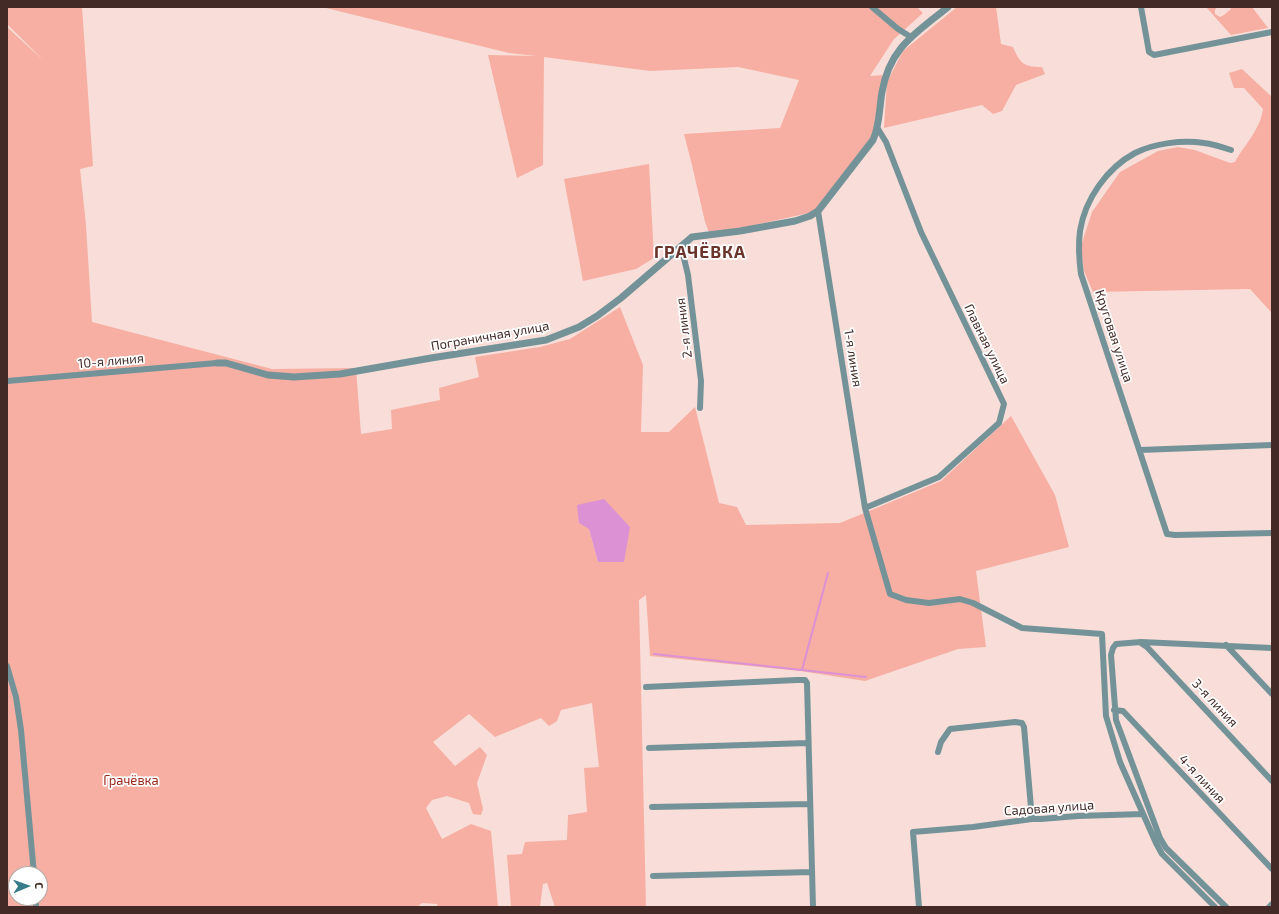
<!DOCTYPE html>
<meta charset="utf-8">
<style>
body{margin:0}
#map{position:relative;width:1279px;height:914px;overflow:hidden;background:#f9ddd8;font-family:"Exo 2",sans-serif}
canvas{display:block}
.frame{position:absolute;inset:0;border:8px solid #442a26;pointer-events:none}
.north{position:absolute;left:8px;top:866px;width:40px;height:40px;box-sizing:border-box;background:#fff;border:1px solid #b4aaa8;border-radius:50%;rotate:88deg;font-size:11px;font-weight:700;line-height:16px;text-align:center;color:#442a26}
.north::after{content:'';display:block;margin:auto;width:14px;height:18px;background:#377d89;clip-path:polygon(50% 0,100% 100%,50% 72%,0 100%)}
</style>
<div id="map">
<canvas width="1279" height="914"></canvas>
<div class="frame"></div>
<div class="north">С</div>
</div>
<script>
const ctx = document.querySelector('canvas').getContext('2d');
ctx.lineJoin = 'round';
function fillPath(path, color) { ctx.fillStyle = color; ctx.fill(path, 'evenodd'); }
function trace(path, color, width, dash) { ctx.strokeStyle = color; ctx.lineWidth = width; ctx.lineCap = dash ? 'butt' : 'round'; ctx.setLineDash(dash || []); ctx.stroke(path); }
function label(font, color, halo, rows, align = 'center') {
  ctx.font = font + ' "Exo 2",sans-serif'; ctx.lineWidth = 3.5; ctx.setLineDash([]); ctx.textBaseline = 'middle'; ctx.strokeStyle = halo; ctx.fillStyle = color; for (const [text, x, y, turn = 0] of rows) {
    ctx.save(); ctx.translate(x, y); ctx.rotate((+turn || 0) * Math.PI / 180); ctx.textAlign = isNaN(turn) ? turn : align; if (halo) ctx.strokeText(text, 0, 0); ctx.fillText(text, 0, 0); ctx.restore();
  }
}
fillPath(new Path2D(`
 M7,7H82L93,166L80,169L86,225L92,322L272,369L356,368L361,434L392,429L391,410L440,400L439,388L479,377L475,357L540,347L570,339L620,307L643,365L641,432H669L695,407L719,503L737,507L746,525L840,523L874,509L941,481L1011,416L1055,495L1069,547L976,571L986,647L958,649L865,681L800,671L650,656L646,595L639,600L646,907H555L547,883L543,884L540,907H511L507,855L522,854L525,842L567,840L568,815L587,812L584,768L599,767L592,703L561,710L557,721L549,726L541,718L495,737L469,714L433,742L455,766L480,747L487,755L477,783L483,809L481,815L473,814L469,803L447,796L432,800L426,808L442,839L471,824L491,831L498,907H438L437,904L422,903L417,907H7V27L44,61L7,24ZM589,529L624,562H598ZM16,874H40V898H16Z
 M322,7H917L923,13L894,39L870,76L886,75L878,129L818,211L710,235L705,222L692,165L684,134L780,128L799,80L738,67L650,71L544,57L543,165L517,178L488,55L537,56L509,53Z
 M957,7H996L1001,44L1013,47C1020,63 1023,67 1042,67L1045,74L1016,85L1002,111L993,114L982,105L884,128L887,82L903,51Z
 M1206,7H1217L1215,10V14L1220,17L1224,15L1231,9L1230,7H1252L1268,28L1231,35Z
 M1242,69L1272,97V313L1250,289L1093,292L1084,271L1081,246L1092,212L1120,172L1158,151L1178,147L1195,150L1230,163L1235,162C1241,150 1251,140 1257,127C1260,122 1262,115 1263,109L1244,88H1234L1229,73Z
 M649,164L654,258L636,269L583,281L564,179Z`), '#f6afa2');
fillPath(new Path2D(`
 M604,499L630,527L624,562H598L589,529L579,523L577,505Z`), '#dc91d5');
trace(new Path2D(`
 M654,654L802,670L828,573
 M802,670L866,677`), '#dc91d5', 2);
trace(new Path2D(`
 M872,7L898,29L911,37
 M1141,7L1149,52L1154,55L1272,32
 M1231,150C1222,147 1213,144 1204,143C1182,140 1155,143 1135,153C1107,168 1085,199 1080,231C1078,246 1079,259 1081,274L1167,534L1175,535L1272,533
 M818,211L865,508L890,594L906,600L929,603L960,599L973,603L1022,628L1102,634L1106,716L1120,762L1156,843L1162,854L1215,907
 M681,246L688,275L701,381L700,408
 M7,381L217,363
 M1140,450L1272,445
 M865,508L939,477L999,423L1004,404L921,232L886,142L878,129
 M1141,643L1147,647L1272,781
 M1226,645L1272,694
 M7,666L16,697L21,730L34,874
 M646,687L797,680H805L807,683L813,907
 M1114,710L1123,711L1272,869
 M649,748L808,743
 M938,752L941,742L950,729L1015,722L1022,723L1024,727L1032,819
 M652,807L810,804
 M653,876L812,872
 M36,898V907
 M919,907L913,832L973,827L1032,819H1041L1078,816L1143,814
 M1226,907L1166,848L1160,838L1116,720L1111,655L1113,648L1116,644L1141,642L1272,648
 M1269,907L1272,904`), '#749399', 6);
trace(new Path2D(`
 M217,363H226L268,375L294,377L340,374L431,358L546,340L579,327L597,316L621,298L692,237L740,231L795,221L810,216L818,211L873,140C880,125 879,109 882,92C890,47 915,34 948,7`), '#749399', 7);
label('13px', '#442a26', '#fff', [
 ["2-я линия",684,328,-97],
 ["Пограничная улица",490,336,-10],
 ["Круговая улица",1114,336,72],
 ["Главная улица",987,344,64],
 ["1-я линия",853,358,81],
 ["10-я линия",111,361,-5],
 ["3-я линия",1215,703,47],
 ["4-я линия",1202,779,47],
 ["Садовая улица",1049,808,-4]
]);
label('13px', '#9b271a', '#fff', [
 ["Грачёвка",131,781]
]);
ctx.letterSpacing = '1px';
label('bold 17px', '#6a342b', '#fff', [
 ["ГРАЧЁВКА",700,252]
]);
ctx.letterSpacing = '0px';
</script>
